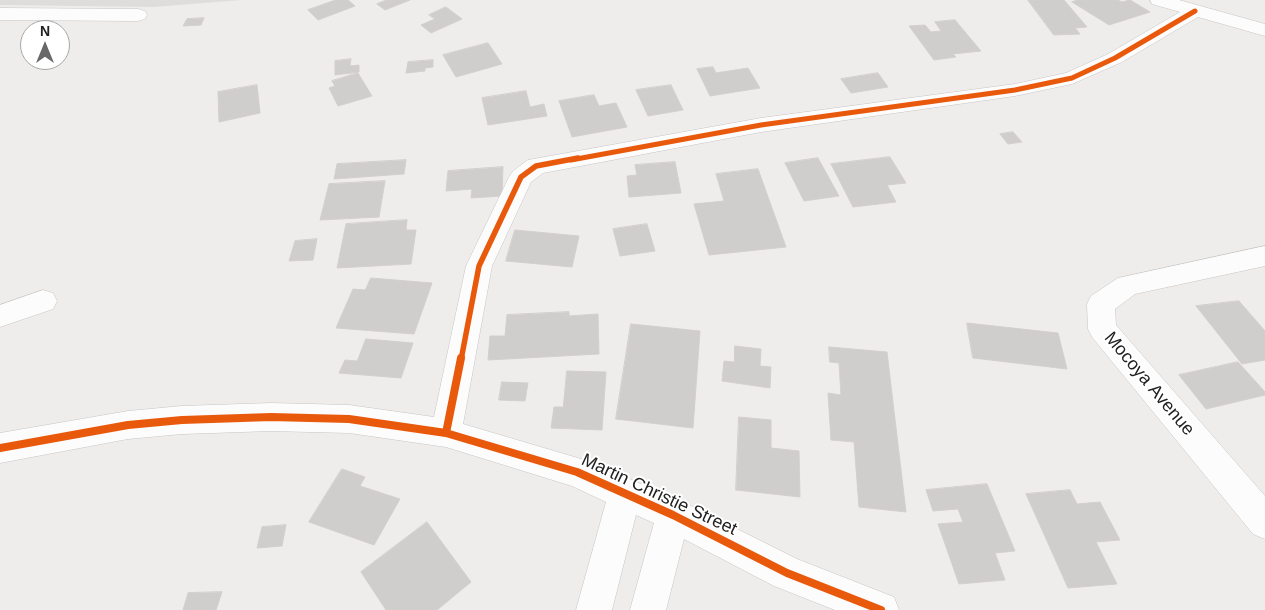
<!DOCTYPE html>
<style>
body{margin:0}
#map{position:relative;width:1265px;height:610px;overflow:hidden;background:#efedeb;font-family:Arial,sans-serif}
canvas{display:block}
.north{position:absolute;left:20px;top:20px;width:50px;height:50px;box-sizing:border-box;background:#fff;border:1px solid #a6a6a6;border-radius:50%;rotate:0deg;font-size:14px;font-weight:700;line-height:20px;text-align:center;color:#212121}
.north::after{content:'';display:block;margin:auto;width:18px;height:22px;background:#696868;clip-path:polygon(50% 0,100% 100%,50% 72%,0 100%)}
</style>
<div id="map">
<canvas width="1265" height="610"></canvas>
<div class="north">N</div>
</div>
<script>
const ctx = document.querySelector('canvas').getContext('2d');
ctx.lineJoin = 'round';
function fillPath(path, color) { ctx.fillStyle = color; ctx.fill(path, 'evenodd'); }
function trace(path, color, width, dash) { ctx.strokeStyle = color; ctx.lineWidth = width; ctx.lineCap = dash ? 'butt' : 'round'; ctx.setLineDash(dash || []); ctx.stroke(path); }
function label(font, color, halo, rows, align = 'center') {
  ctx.font = font + ' Arial,sans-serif'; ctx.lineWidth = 4; ctx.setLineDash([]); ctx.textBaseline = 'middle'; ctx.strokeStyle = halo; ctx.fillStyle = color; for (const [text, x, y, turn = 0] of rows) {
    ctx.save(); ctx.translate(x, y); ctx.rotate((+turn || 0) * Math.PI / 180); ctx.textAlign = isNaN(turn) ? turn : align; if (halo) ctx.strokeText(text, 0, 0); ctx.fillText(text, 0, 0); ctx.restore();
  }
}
fillPath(new Path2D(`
 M0,0H241L154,7L0,5Z`), '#dedddc');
const building = new Path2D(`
 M336,0H348L355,6L318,20L308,10Z
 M387,0H410L385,10L377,4Z
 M1028,0H1064L1087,27L1075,28L1080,34L1054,35Z
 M1078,0H1118L1122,2L1130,0L1150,12L1109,25L1072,2Z
 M446,7L462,19L431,33L421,25L435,19L429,15Z
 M204,18L201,25L183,26L187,19Z
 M955,20L981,51L953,54L956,57L934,60L909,26L925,25L931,32L941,31L935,22Z
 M488,43L502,64L456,77L443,55Z
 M351,59L350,66L359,65V72L335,75V61Z
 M433,60V67L425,68V71L406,73L408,62Z
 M713,67L716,73L748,68L760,88L710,96L697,69Z
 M358,73L372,96L338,106L329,88L335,86L332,81Z
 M878,73L888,87L851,93L841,79Z
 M257,85L260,113L219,122L218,92Z
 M671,85L683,110L648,116L636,90Z
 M526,91L530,107L544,104L547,116L488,125L482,98Z
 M594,95L599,106L616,103L627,127L572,137L559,101Z
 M1013,132L1022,142L1008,144L1000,134Z
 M890,157L906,183L887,185L896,202L853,207L831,164Z
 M818,158L839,196L804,201L785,163Z
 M406,160L404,174L334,179L337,164Z
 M675,162L681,193L629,197L627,176L637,175L635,165Z
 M503,167L502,196L471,198L472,189L446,191L448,171Z
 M758,169L786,247L709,255L694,204L724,201L716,174Z
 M385,181L379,217L320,220L329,184Z
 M407,220L406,230H416L411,264L337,268L346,224Z
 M647,224L655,251L620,256L613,229Z
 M515,230L579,236L572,267L506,261Z
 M317,239L313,260L289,261L295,241Z
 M371,278L432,283L414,334L336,328L353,289L365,290Z
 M1239,301L1265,331V360L1242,364L1196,306Z
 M569,312V316L598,314L599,354L488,360L490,336H505L507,315Z
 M967,323L1058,333L1067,369L973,358Z
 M631,324L700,331L693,428L616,419Z
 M366,339L413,343L401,378L339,373L345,360L357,361Z
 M735,346L761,349L760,366L771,367L770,388L722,381L724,361L734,362Z
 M829,347L887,352L906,512L859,507L854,442L831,440L828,393L841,395L839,363L830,362Z
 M1238,362L1265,392V395L1206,409L1179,375Z
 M567,371L606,372L602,430L551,428L554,407H563Z
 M502,382L528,383L525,401L499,400Z
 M739,417L771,420V448L799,451L800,497L736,490Z
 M342,469L365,477L360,486L400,499L374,545L309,522Z
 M987,484L1015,551L995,553L1005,580L959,584L938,524L963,522L958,509L933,511L926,490Z
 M1070,490L1077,504L1100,502L1120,540L1096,542L1117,584L1068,588L1026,494Z
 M427,522L471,582L437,610H386L361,572Z
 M286,525L282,546L257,548L262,527Z
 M222,592L216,610H183L188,593Z`);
fillPath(building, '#d0cecc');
trace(building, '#d2cfcc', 1);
const minor = new Path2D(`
 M1150,0H1179L1265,24V36L1198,17L1122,62L1072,84L1015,96L761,132L543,173L531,182L492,266L463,424L588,461L685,503L797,559L894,597L899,610H835L774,586L684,539L666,610H630L654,523L636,515L612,610H576L606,502L572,486L446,447L349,433L271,431L182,434L128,439L0,463V433L128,411L182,406L271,403L349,405L434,417L466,266L509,177L513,171L528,160L761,118L1015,84L1066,73L1108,54L1180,12L1152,4Z
 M0,8L138,9L145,11L147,15L145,19L138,21L0,20Z
 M1265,246V266L1135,294L1115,309L1116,325L1265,496V539L1253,534L1092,337L1088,329L1087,304L1091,296L1118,278Z
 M43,290L53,293L57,301L53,309L0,327V305Z`);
trace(minor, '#c6c5c4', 1);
fillPath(minor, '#fdfcfc');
trace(new Path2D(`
 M571,160L761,125L1015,90L1072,78L1115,58L1195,11`), '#e8590c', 5);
trace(new Path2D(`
 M461,360L479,266L521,177L536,166L578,158`), '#e8590c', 5.5);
trace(new Path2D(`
 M446,433L461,358
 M0,448L128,425L182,420L271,417L349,419L446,433L577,472L673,515L787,573L881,610`), '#e8590c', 8);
label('18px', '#212121', '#fff', [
 ["Mocoya Avenue",1149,384,50],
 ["Martin Christie Street",659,495,25]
]);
</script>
